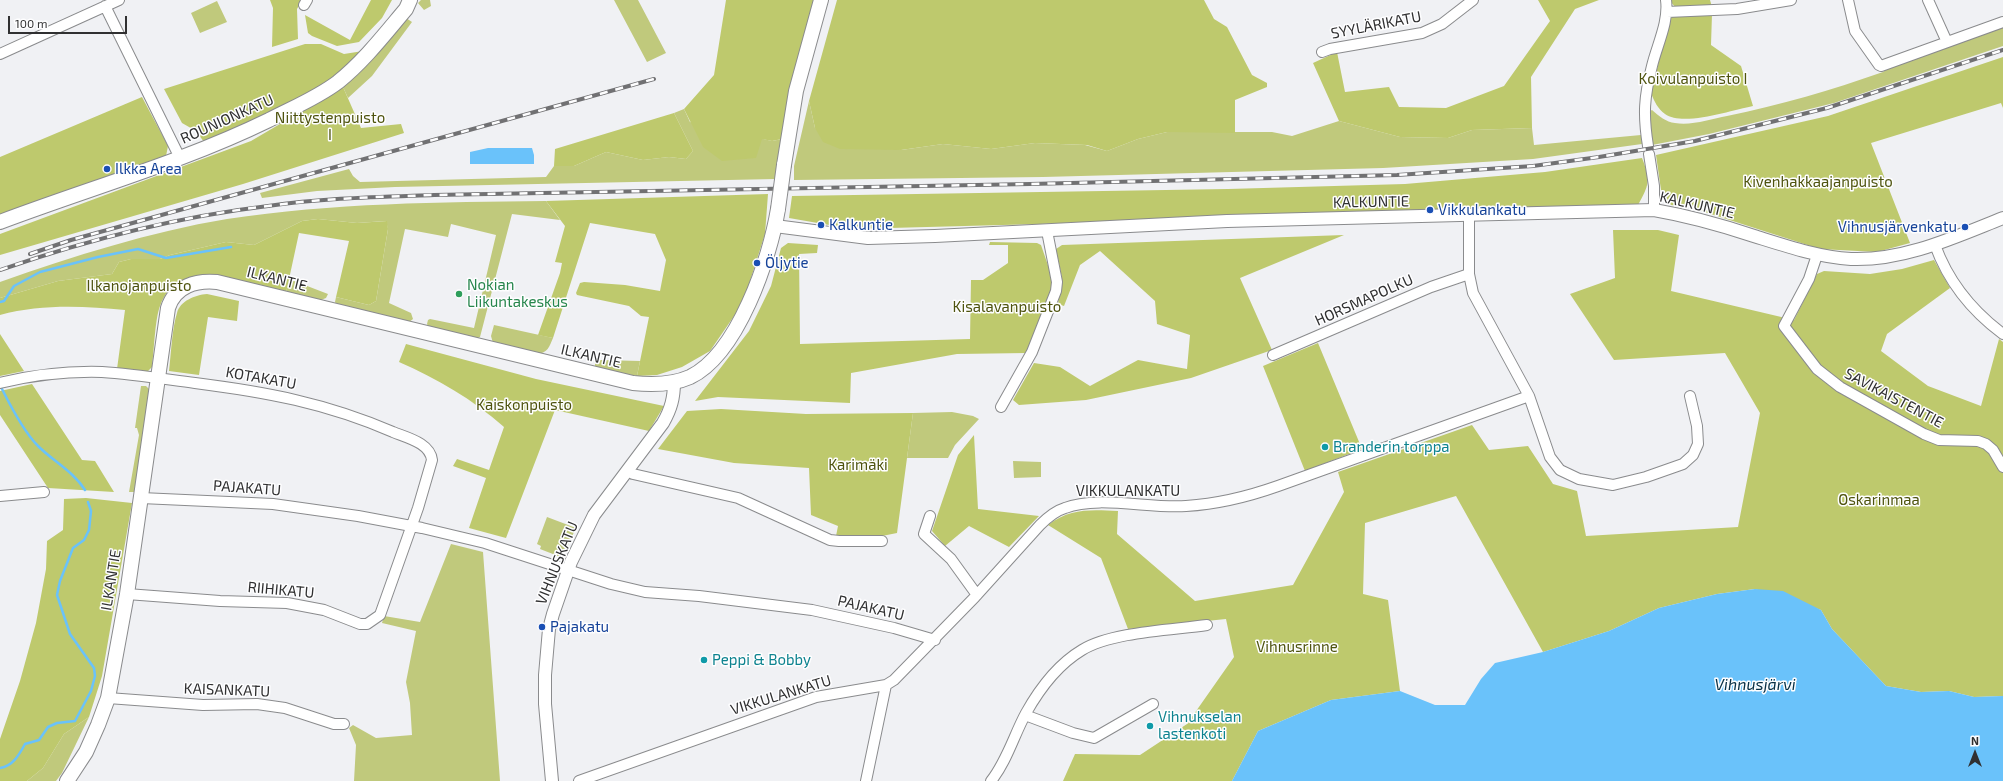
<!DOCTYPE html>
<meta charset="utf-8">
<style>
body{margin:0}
#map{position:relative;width:2003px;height:781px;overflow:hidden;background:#f0f1f4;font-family:"Exo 2",sans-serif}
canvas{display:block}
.north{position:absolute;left:1955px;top:733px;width:40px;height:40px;-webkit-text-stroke:3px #fefeff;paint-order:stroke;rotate:0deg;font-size:11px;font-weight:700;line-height:16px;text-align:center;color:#303031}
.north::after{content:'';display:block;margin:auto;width:14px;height:18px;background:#303031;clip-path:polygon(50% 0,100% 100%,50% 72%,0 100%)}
.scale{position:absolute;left:8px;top:16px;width:119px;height:18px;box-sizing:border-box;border:2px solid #303031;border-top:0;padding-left:5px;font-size:12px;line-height:14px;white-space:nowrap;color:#303031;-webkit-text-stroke:3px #fefeff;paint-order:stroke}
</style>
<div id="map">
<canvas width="2003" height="781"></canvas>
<div class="north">N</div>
<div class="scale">100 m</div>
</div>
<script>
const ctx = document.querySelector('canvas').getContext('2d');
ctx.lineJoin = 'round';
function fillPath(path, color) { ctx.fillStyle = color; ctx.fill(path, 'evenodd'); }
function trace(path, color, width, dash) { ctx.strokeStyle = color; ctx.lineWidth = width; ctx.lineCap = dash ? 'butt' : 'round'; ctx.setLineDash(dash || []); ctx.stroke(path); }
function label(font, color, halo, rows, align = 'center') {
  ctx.font = font + ' "Exo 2",sans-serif'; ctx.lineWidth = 3; ctx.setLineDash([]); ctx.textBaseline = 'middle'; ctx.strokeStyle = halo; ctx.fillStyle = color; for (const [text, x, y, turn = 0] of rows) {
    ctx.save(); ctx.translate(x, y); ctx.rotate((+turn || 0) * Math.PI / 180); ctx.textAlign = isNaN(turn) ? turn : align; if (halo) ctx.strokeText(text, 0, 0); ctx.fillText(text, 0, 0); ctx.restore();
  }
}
fillPath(new Path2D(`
 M421,0H430L431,6L424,10L418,3Z
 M614,0H638L666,53L647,62Z
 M217,1L227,22L200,33L191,13Z
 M406,18L412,22L372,76L348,98L343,87L367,65Z
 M2003,24V46L1834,103L1709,134L1652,145L1649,122L1650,111L1652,110C1659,116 1666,122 1675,123C1691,126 1711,119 1727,116C1780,105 1832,90 1883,72L1894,64Z
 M809,101L815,128L901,150L943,144L991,149L1035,143L1085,145L1107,151L1138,139L1167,132H1272L1292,136L1339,121L1400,137L1448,138L1472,130L1532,128L1534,145L1641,135L1642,144L1533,159L1383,168L1043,177L794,180V166Z
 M684,109L690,122L772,141L782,139L776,179L395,187L317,191L262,198L260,193L349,169L353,176L360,182L546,177L554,166H574L606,152L643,160L669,157L686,159L693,151L674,113Z
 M546,201L560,220L512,214L480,337L476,339L429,328L427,324L428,320L430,319L474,328L496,235L451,224L448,237L405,229L389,303L411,313L413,319L408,323L337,306L335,302L336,297L369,305L376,301L388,229L386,221L357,223L318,219L302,221L254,245L226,242L170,255L160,259H131L119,262L112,274L58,281L0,298V282C74,256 149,232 227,219C333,203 440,202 546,201Z
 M289,279L328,294L326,298L321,300L286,293Z
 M494,325L553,338C549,347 548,353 537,354L493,343L491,336Z
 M601,360L640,361L637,376L595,368V362Z
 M141,386H146L150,390L134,492H129L139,435L137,428H135Z
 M952,412L973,416L979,419L955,445L948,458H907L913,413Z
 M1013,461L1041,462V477L1014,478Z
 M547,517L576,528L564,553L558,556L540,549L541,546L537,544Z
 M451,544L483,552L500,781H354L356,745L349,728L353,725L376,738L412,735L410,703L406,682L416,631L382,623L384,616L420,622Z
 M89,717L62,773L56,781H27L43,768L64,734Z`), '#c0c97c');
fillPath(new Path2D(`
 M270,0H302L297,9L298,39L272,47L273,8Z
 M371,0H392L382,18L359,42L337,46L312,36L308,33L305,15L350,40Z
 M726,0H816L782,139L772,141L762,139L756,158L722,161L703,147L684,109L714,75Z
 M837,0H1204L1214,19L1227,27L1252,75L1267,83V87L1235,100V133L1167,132L1138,139L1107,151L1087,145L1035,143L991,149L943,144L901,150L840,149L823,142L815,128L809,101Z
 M1538,0H1599L1575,9L1531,77L1532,128L1472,130L1448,138L1400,137L1339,121L1313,63L1337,52L1345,92L1389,87L1399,107L1446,108L1504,86L1550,21Z
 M1669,0H1710L1712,7L1676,8Z
 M1712,14L1711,45L1741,66L1753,106C1732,110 1683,127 1665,114C1658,109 1654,101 1651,93L1669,21L1672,17Z
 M305,44H321L344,54L363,51L340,73L296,104L204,142L196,131L182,123L164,89Z
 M2003,57V108L2001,103L1871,143L1910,243L1877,252L1820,249L1689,207L1671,205L1661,190L1656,155L1828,116Z
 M343,87L361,128L401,124L404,133L243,184L0,255V234L251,141Z
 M142,97L168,146L166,156L0,215V157Z
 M674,113L693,151L686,159L669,157L643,160L606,152L574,166H554L555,149Z
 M1642,158C1651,181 1649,185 1638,205L1224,216L1040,224L852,229L789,218L792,196L1228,189L1405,184L1545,172Z
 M768,194L765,234L743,303L710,351L682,367L657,375L637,376L649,317L641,316L629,306L577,295L576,293L580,283L584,282L625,285L660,291L666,260L655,234L590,223L553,338L538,335L560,273L562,263L555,262L565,226L546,201Z
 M318,219L357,223L387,221L388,229L376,301L369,305L336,297L349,241L299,233L286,293C247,283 179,253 160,306C155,319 154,351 152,367L146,373L117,369L125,310C83,306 41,304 0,315V298L58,281L112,274L119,262L131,259H160L170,255L226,242L254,245L302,221Z
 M1613,230H1658L1679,235L1671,291L1794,320L1817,274L1824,271L1870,274L1902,269L1934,260L1950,288L1887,334L1881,351L1928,386L1981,406L1999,339L2003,342V696L1974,697L1949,691L1921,692L1886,686L1832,629L1821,610L1755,589L1717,594L1659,608L1609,631L1543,652L1456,496L1365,523L1363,594L1388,600L1400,691L1331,700L1258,731L1232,781H1063L1075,754L1140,755L1187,724L1234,657L1226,619L1128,629L1101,558L1048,525C1071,508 1090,510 1118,511L1117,534L1195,601L1293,585L1344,492L1338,472L1472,425L1489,450L1528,446L1553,484L1577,491L1586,536L1738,527L1760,413L1725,353L1614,360L1570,294L1615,278Z
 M1344,235L1240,278L1272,350L1191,378L1086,400L1019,405L1013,400L1034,363L1060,367L1090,386L1138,360L1187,369L1190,335L1157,324L1155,301L1100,251L1080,265L1064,306L1058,304L1062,278L1056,249L1062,245Z
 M990,242L1037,243L1041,245L1053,280L1050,298L1027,353L957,354L851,373L850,403L718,397L695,401L749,331L771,286L781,248L788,243L818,245L817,253L799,254L800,344L970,339L971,280H983L1008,263V245H989Z
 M207,294L239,301L237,321L208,317L199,375L169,371C171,355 172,328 177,313C180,301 195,295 207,294Z
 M0,334L24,371L0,376Z
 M1318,343L1362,449L1305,471L1263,366Z
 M406,344L536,379L664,406L649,431L555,410L506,538L469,528L486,478L453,466L457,459L489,470L504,427C472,399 438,379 399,362Z
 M32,384L82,460L95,461L114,492L48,488L0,415V391Z
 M721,409L806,414L913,413L897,533L877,537L836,536L838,526L811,515L809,468L734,463L658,449L687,411Z
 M974,435L978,509L1039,516L1009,547L969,526L945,546L932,531L958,455Z
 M86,498L132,503L102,676L89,717L64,734L43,768L27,781H0V739L20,681L36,623L46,569L47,541L63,530L64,499Z`), '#bec96d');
fillPath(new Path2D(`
 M488,148H532L534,155V164H470V152Z
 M1755,589L1783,591L1821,610L1832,629L1886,686L1921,692L1949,691L1974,697L2003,696V781H1232L1258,731L1331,700L1400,691L1435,705H1465L1481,679L1495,663L1543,652L1609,631L1659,608L1717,594Z`), '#6ac2fa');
trace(new Path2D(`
 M0,302L4,301L14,286L40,272L98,257L138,249L166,258L231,247
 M2,389C10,405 26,434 38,446C53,461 74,472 85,490
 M0,768C13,766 19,755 25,744L39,740L48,727L57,723L75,721L91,691L95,676L94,668L70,634L57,595L60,581L73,548L84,540L89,530L91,511L88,502`), '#6ac2fa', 2.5);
const minor = new Path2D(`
 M1848,0L1855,31L1879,65L1881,66L2003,22
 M1928,0L1947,42
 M304,5L307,0
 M105,6L180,158
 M1667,12L1737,9L1791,0
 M1322,52L1330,49L1422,33L1442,24L1473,0
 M0,54L119,0
 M1648,146C1643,115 1644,97 1652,66C1657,45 1669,22 1666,0
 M1649,154L1654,186V210
 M1469,216V274L1473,293L1529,396L1550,457L1560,470L1579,479L1613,485L1646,477L1683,464L1693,455L1698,444L1697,426L1690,396
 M1935,245C1948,281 1972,311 2003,334
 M1817,255L1809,279L1784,326L1817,369L1840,387L1924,434L1939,440L1978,441L1986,444L1993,450L2003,467
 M1273,355L1431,287L1469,274
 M0,383C33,375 67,371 102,372C133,374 164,379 195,383C266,392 326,403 393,432C408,438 430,443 432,460L418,508L380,615L367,624H360L324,610L287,603L220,601L127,594
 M1001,407L1032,352L1056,291L1057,282L1047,231
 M628,471L633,474L738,498L830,540L839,541H882
 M0,496L44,492
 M141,498L273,504L358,516L422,528L485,543L611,584L645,592L699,596L812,610L894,628L935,640
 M930,516L924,534L951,559L977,595
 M108,698L203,705L257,704L285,708L334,724H344
 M1025,715L1073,733L1094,738L1153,704
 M579,781L816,697L886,685L894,680L975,597L1040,525C1047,518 1055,511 1065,508C1097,495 1151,509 1186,506C1218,504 1247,497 1278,486L1529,396
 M866,781L886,685
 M991,781C1007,761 1014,735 1026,713C1040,688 1057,665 1082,650C1111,632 1172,630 1207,625`);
const tertiary = new Path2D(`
 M775,226L868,238L935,236L1227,221L1654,210C1689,216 1721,225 1754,236C1786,246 1818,257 1851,259C1904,261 1955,237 2003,218
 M552,781L545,704V675L549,629L553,614L571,562L594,515L663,423C671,409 674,398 674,382`);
const secondary = new Path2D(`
 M784,165L796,91L821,0
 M0,222C90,188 183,162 269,120C292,108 317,98 338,82C364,61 384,35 406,9L410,0
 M67,781L86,752L98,725L108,698L127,594L168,308C175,286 196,280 217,282L633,383C652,385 672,385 690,377C738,354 770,258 778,209`);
trace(minor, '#8a8b8d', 12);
trace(tertiary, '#8a8b8d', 14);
trace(secondary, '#8a8b8d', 16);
trace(minor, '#fff', 10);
trace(tertiary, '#fff', 12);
trace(secondary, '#fff', 14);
const rail = new Path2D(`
 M30,254L71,240L654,79
 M0,270C87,240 176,217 268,206C323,198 379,197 434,195L1030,184L1397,175L1533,166L1599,157L1695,141L1827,108L2003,50`);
trace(rail, '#717173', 4);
trace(rail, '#fefeff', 2.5, [8]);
const secondaryBridge = new Path2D(`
 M778,209L784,165`);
trace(secondaryBridge, '#8a8b8d', 16, []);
trace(secondaryBridge, '#fff', 14);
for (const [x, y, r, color] of [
 [107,169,4,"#1a4fb4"],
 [1430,210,4,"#1a4fb4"],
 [821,225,4,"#1a4fb4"],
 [1965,227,4,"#1a4fb4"],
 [757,263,4,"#1a4fb4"],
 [459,294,4,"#2e9e5b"],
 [1325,447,4,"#0f9aa8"],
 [542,627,4,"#1a4fb4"],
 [704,660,4,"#0f9aa8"],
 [1150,726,4,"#0f9aa8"]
]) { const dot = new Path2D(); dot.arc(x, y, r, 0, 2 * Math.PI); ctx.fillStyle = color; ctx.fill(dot); trace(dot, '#fefeff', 1.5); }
label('15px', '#303031', '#fefeff', [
 ["SYYLÄRIKATU",1376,25,-11],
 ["ROUNIONKATU",227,119,-24],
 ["KALKUNTIE",1371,202,-1],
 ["KALKUNTIE",1697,205,13],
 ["ILKANTIE",277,279,14],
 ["HORSMAPOLKU",1364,300,-24],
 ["ILKANTIE",591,356,13],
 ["KOTAKATU",261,378,10],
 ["SAVIKAISTENTIE",1894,398,28],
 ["PAJAKATU",247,488,4],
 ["VIKKULANKATU",1128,491],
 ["VIHNUSKATU",557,563,-68],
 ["ILKANTIE",111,580,-81],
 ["RIIHIKATU",281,590,5],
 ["PAJAKATU",871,608,13],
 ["KAISANKATU",227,690,2],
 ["VIKKULANKATU",781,695,-17]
]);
label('15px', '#4e530e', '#fefeff', [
 ["Koivulanpuisto I",1693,79],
 ["Niittystenpuisto",330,118],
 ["I",330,135],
 ["Kivenhakkaajanpuisto",1818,182],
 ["Ilkanojanpuisto",139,286],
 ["Kisalavanpuisto",1007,307],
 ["Kaiskonpuisto",524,405],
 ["Karimäki",858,465],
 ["Oskarinmaa",1879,500],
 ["Vihnusrinne",1297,647]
]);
label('15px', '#164399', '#fefeff', [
 ["Ilkka Area",115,169],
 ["Vikkulankatu",1438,210],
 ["Kalkuntie",829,225],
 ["Vihnusjärvenkatu",1957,227,"right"],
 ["Öljytie",765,263],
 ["Pajakatu",550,627]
], 'left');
label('15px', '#27864d', '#fefeff', [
 ["Nokian",467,285],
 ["Liikuntakeskus",467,302]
], 'left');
label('15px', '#0d838f', '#fefeff', [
 ["Branderin torppa",1333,447],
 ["Peppi & Bobby",712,660],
 ["Vihnukselan",1158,717],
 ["lastenkoti",1158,734]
], 'left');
label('italic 16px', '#083046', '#fefeff', [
 ["Vihnusjärvi",1755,685]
]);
</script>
